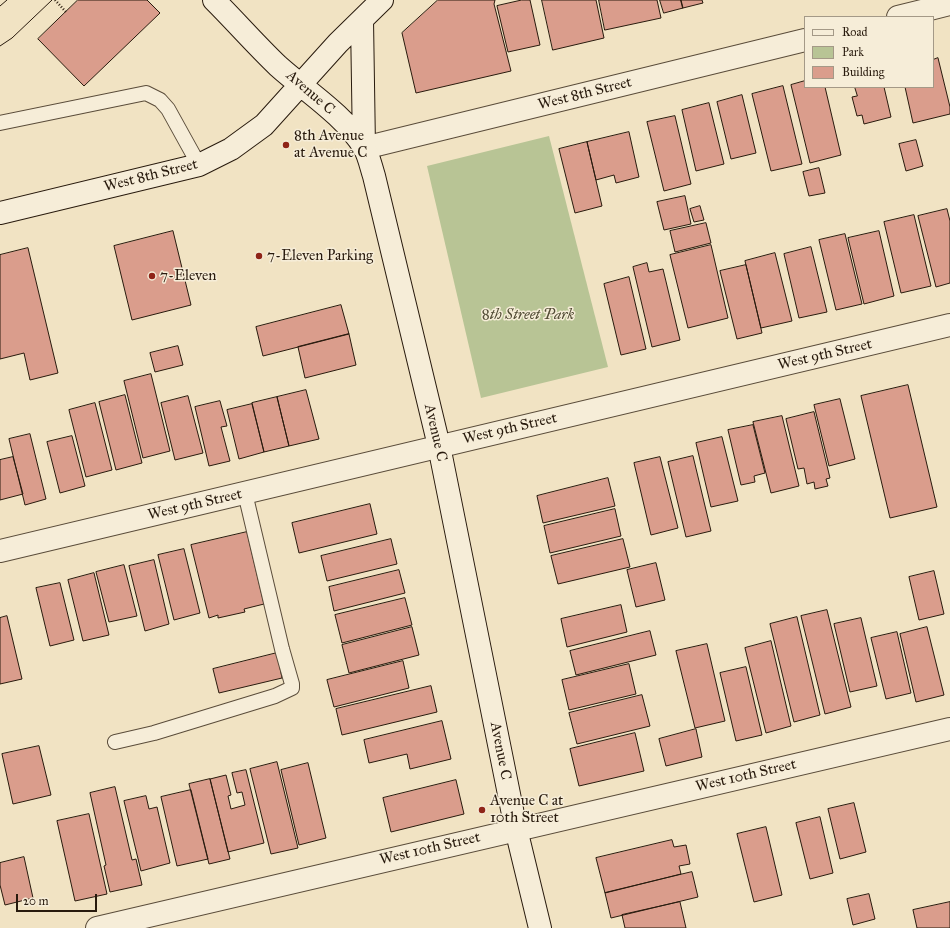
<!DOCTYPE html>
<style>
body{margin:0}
#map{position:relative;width:950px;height:928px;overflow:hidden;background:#f1e3c3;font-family:"IM FELL Great Primer",serif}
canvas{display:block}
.legend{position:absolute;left:804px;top:16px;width:130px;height:72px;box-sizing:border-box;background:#f6edd8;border:1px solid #a49987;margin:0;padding:5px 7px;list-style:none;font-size:12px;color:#281a0d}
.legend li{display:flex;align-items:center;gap:8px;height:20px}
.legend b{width:20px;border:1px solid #a49987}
.scale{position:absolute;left:16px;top:894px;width:81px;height:18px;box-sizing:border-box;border:2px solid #281a0d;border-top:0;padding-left:5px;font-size:12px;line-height:14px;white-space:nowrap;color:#281a0d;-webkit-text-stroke:3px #f6edd8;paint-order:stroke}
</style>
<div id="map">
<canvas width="950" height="928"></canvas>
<ul class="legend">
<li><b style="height:5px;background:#f6edd8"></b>Road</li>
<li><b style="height:11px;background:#b8c495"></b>Park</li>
<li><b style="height:11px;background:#da9d8c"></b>Building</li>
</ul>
<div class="scale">20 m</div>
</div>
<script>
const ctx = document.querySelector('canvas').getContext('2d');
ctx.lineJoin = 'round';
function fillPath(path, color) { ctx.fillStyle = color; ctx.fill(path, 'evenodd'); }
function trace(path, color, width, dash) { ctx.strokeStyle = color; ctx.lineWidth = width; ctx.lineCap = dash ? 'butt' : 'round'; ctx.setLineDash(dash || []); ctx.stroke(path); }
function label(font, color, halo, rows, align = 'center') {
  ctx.font = font + ' "IM FELL Great Primer",serif'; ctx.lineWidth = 3; ctx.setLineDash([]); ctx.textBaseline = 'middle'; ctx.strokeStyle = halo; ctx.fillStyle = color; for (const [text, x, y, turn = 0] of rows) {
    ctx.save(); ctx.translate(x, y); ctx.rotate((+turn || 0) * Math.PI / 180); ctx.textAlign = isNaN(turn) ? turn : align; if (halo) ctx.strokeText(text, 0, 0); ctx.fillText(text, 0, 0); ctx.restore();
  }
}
fillPath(new Path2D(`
 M549,136L608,367L481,398L427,166Z`), '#b8c495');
const building = new Path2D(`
 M78,0H147L160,13L84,86L38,39Z
 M438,0H495L494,4L511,71L416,93L402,33Z
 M522,0H530L540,45L508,52L497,6Z
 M542,0H596L604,38L553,50Z
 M599,0H657L661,18L605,30Z
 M660,0H681L683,8L664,13Z
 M681,0H702L703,3L683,8Z
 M938,58L950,107V114L913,123L905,87H933V60Z
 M805,81V87H825L841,155L810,163L791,85Z
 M783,86L802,164L771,171L752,94Z
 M855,87H884L891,117L864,124L862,115L857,116L852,97L857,96Z
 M742,95L756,153L731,159L717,102Z
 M709,103L724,164L696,171L682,110Z
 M675,116L691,184L664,191L647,122Z
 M629,132L639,177L616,183L614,175L596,180L587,142Z
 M916,140L923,166L906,171L899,144Z
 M587,142L602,206L575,213L559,149Z
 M819,168L825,193L809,196L803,172Z
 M685,196L691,224L664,230L657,202Z
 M700,206L704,220L694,222L690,209Z
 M947,209L950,221V283L936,287L918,216Z
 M914,215L931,286L901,293L884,222Z
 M706,223L711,243L675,252L670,231Z
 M173,231L191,305L132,320L114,246Z
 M879,231L894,296L864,304L848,238Z
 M845,234L862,304L836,310L819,240Z
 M711,245L728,318L688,328L670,255Z
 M811,247L827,312L799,318L784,254Z
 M28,248L58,373L30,380L24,353L0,359V255Z
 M775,253L792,321L761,328L745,261Z
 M647,263L649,272L663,269L680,340L652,347L633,267Z
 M746,265L762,333L737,339L720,271Z
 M629,277L646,349L621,355L604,284Z
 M341,305L349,334L263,356L256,327Z
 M349,334L356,365L305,378L298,347Z
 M178,346L183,365L155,372L150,353Z
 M151,374L170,451L143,458L124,381Z
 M908,385L937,507L890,518L861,396Z
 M306,390L319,439L289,446L277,397Z
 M125,395L142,463L116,470L99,402Z
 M188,396L203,453L175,460L161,403Z
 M277,397L289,446L264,452L252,403Z
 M840,399L855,459L829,466L814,405Z
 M220,401L227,426L221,427L230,461L209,466L195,407Z
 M95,403L112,470L86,477L69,410Z
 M252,404L264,452L239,459L227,410Z
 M814,412L830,478L826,479L828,486L815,489L814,482L807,484L804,468L798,469L786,419Z
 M782,416L799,486L771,493L753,422Z
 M753,425L765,473L754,476L755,482L741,485L728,430Z
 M30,434L46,499L25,505L9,439Z
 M72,436L85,486L60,493L47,442Z
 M722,437L738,501L711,507L696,443Z
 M693,456L711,531L686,537L668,462Z
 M13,457L23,494L0,500V460Z
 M660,457L678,528L651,535L634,463Z
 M608,478L615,506L543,523L537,496Z
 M370,504L377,534L299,553L292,523Z
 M615,509L621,536L550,553L544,526Z
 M247,532L264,604L244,609L245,612L218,618V615L209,618L191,545Z
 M391,539L397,564L327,581L321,556Z
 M623,539L630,567L558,584L551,556Z
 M184,549L200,613L174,620L158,555Z
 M154,560L169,624L145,631L129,566Z
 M656,563L665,600L636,607L627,570Z
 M124,565L137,616L109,622L96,572Z
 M399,570L405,593L334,611L329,587Z
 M934,571L944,614L919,620L909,577Z
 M94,573L109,635L83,641L68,580Z
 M60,583L74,640L50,646L36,588Z
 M405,598L412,625L342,643L335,615Z
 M621,605L627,632L567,647L561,619Z
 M827,610L851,707L825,714L801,616Z
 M7,616L22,679L0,684V618Z
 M797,617L820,715L794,722L770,624Z
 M861,618L877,686L850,692L834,624Z
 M412,627L419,655L349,673L342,645Z
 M927,627L944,695L916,702L900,634Z
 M650,631L656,655L576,675L570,651Z
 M897,632L911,693L886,699L871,638Z
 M771,641L791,726L766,733L745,648Z
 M707,644L725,721L695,728L676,651Z
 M277,653L282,678L219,693L213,669Z
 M403,661L409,688L334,707L327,680Z
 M629,664L636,694L569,710L562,680Z
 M746,667L762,735L736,741L720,673Z
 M431,686L437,712L342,735L336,709Z
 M642,695L650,726L577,744L569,713Z
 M442,721L451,759L410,769L407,754L369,763L364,740Z
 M696,729L702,757L666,766L659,739Z
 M635,733L644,771L579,786L570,749Z
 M39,746L51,795L13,804L2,754Z
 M277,762L298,848L271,854L250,769Z
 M308,763L326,838L299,845L281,770Z
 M246,770L264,843L228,852L210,779L226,775L231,795L228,796L231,809L245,805L242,792L237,793L232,773Z
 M210,779L230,859L209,864L189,784Z
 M456,780L464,814L391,832L383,798Z
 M115,787L132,860L136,859L142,885L110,892L104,866L106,865L90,793Z
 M191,790L208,859L177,866L161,797Z
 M146,796L149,809L157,807L170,863L141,871L124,801Z
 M854,803L866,852L840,859L828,809Z
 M89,814L107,894L75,901L57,821Z
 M820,817L833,873L810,879L796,823Z
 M766,827L782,895L754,902L737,834Z
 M672,840L674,847L686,845L690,864L679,866L681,874L605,893L596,858Z
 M24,857L33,898L5,905L0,885V863Z
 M692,872L698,897L611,918L605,893Z
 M869,894L875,919L853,925L847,899Z
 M680,902L686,928H625L622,915Z
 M950,902V928H917L913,910Z`);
fillPath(building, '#da9d8c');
trace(building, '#281a0d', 1);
const service = new Path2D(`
 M0,123L146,93L160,100L168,109L199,165
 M115,742L154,733L275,696L292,688V684L282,649L245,493`);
const minor = new Path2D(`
 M898,17L950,4
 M364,148L805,40
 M0,551L950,325
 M97,928L950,729`);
const secondary = new Path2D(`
 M214,0C236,22 256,45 278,66C307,92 343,114 364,147C369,156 371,167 374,176L439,446L516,829L540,928
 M362,20L364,148
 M0,213L199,165L231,149L264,125L338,43L382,0`);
trace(service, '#5a4c3a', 16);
trace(minor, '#5a4c3a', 24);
trace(secondary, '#281a0d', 24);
trace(new Path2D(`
 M55,0L66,12`), '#281a0d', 2.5, [1, 2]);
trace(service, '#f6edd8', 14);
trace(minor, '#f6edd8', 22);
trace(secondary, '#f6edd8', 22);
trace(new Path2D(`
 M0,6L7,0
 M0,46L12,38L52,0`), '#281a0d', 1);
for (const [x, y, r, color] of [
 [286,145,4,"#8f2418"],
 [259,256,4,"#8f2418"],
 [152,276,4,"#8f2418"],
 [482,810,4,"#8f2418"]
]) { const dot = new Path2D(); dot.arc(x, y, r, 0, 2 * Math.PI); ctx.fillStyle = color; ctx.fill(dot); trace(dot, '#f6edd8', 1.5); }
label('15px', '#281a0d', '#f6edd8', [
 ["Avenue C",310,93,41],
 ["West 8th Street",585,94,-14],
 ["West 8th Street",151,176,-14],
 ["West 9th Street",825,355,-13],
 ["West 9th Street",510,429,-13],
 ["Avenue C",435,433,77],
 ["West 9th Street",195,505,-13],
 ["Avenue C",500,751,79],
 ["West 10th Street",746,776,-13],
 ["West 10th Street",430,849,-13]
]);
label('15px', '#281a0d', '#f6edd8', [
 ["8th Avenue",294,136],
 ["at Avenue C",294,153],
 ["7-Eleven Parking",267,256],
 ["7-Eleven",160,276],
 ["Avenue C at",490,801],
 ["10th Street",490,818]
], 'left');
label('italic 15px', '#534d36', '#f6edd8', [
 ["8th Street Park",528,315]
]);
</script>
